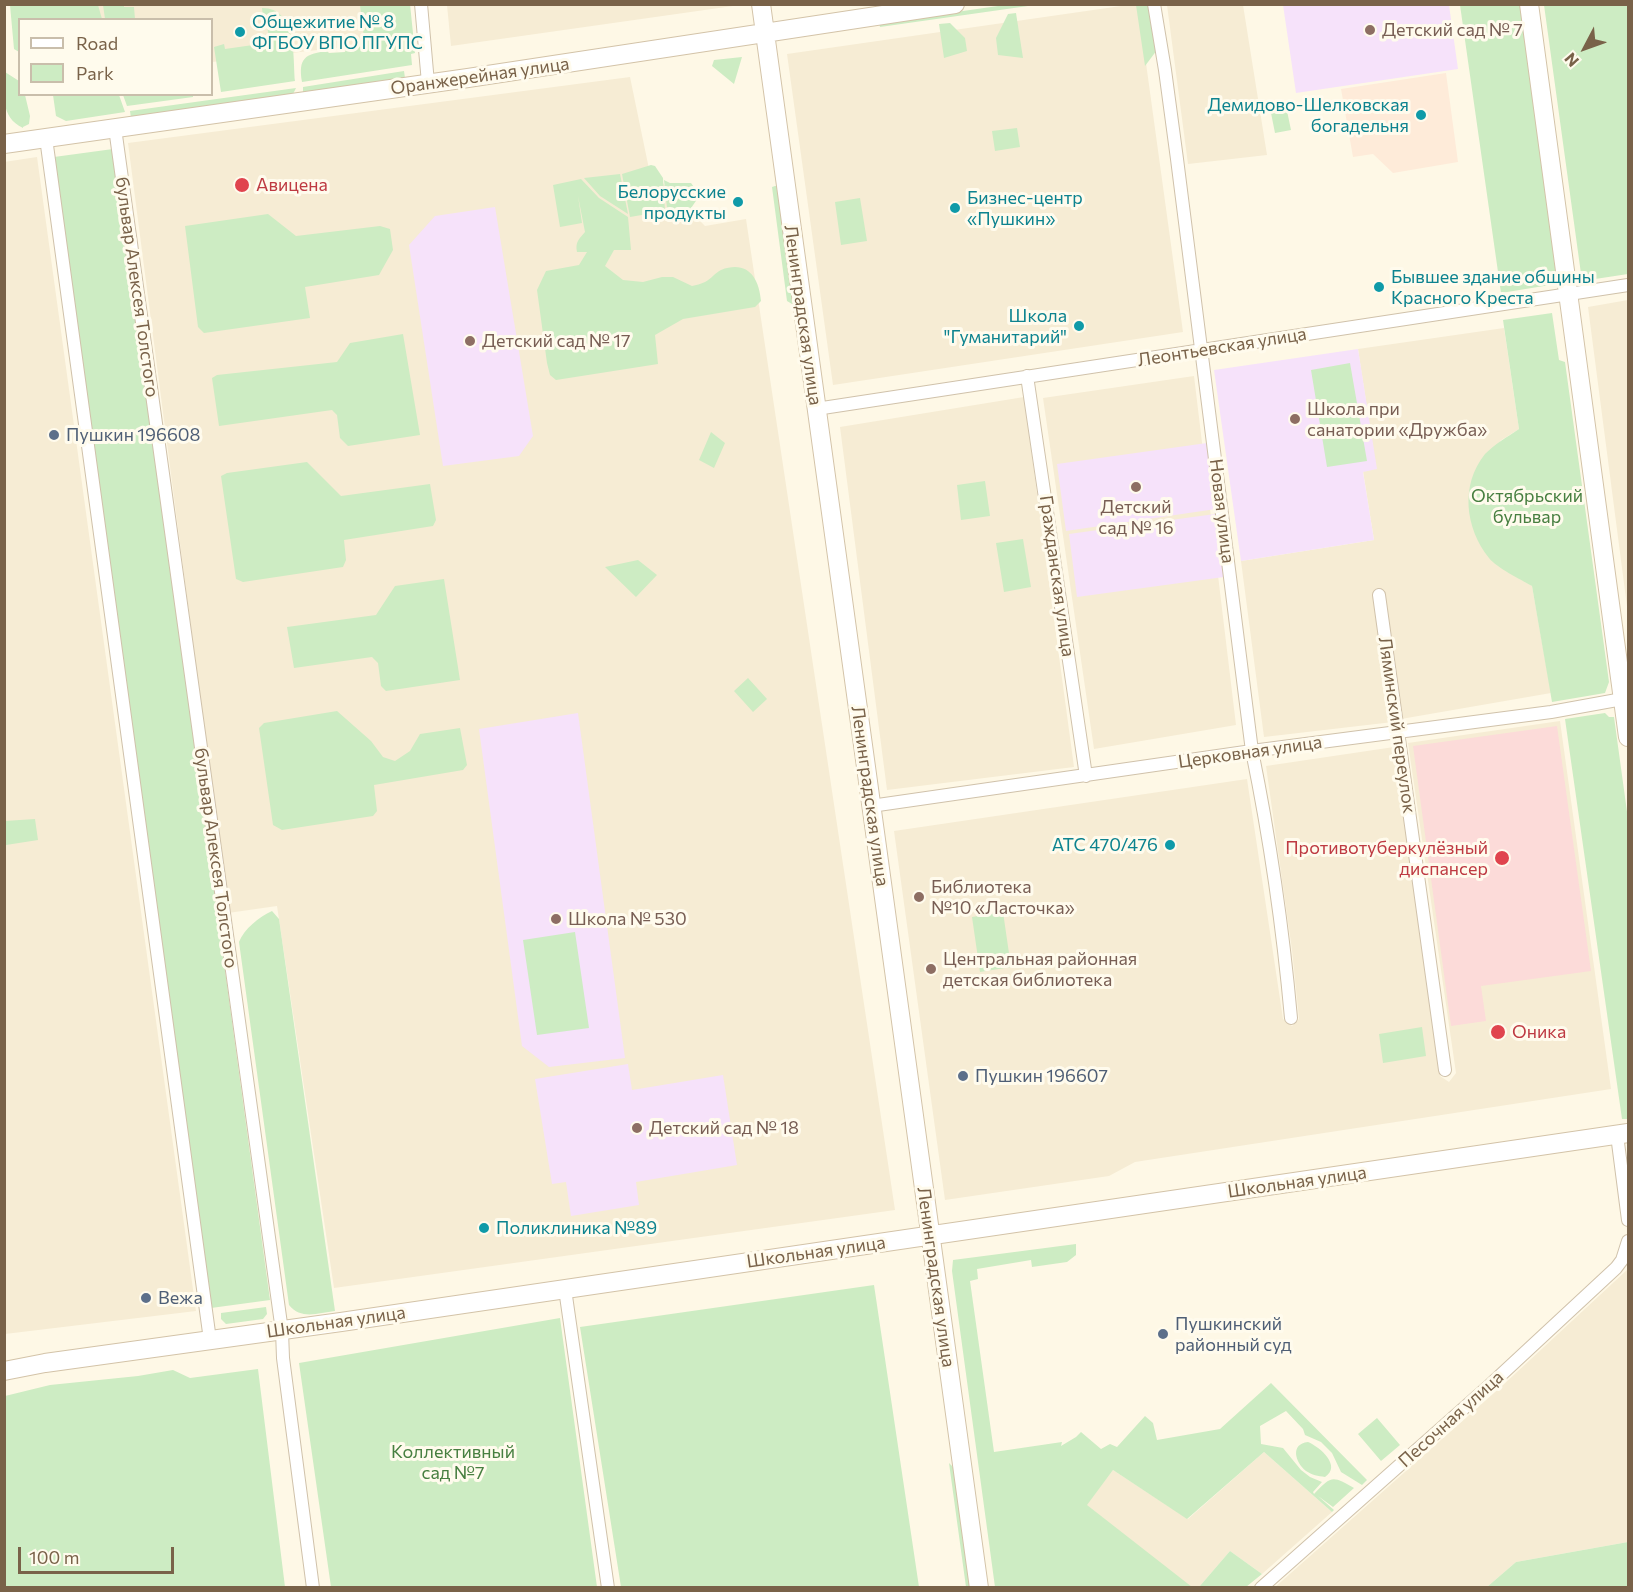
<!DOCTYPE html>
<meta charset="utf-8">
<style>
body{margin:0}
#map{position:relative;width:1633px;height:1592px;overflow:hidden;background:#fef8e6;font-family:Commissioner,sans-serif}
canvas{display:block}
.frame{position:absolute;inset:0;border:6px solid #796249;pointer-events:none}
.legend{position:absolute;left:18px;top:18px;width:195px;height:78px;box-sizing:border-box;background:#fffbed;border:2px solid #c9beab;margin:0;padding:8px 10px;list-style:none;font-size:18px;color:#796249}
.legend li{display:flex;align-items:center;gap:12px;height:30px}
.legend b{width:30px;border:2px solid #c9beab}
.north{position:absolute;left:1555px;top:18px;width:60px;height:60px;-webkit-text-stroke:4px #fffbed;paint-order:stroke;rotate:229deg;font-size:16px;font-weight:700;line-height:24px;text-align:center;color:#796249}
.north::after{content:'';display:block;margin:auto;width:21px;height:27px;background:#796249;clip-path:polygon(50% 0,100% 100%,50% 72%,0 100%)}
.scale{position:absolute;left:18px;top:1547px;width:156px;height:27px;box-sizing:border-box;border:3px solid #796249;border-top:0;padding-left:8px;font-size:18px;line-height:21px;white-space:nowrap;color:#796249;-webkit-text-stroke:4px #fffbed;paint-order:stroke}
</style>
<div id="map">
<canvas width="1633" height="1592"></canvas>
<div class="frame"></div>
<ul class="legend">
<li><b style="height:8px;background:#fff"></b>Road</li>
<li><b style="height:16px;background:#cdecc3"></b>Park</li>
</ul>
<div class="north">N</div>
<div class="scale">100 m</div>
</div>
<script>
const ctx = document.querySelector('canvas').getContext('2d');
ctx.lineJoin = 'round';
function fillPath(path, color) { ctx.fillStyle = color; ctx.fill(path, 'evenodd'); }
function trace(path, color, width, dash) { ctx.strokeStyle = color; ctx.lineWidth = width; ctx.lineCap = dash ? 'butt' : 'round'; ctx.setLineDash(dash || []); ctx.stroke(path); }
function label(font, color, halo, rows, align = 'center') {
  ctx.font = font + ' Commissioner,sans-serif'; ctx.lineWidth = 6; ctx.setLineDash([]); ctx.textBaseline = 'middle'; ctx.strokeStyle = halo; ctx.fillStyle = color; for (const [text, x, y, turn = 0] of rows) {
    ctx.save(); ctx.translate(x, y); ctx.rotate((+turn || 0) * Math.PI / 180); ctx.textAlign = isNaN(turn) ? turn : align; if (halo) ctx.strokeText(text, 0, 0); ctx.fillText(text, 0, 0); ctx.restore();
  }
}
fillPath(new Path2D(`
 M90,5H402L406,40L212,62V20L93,19Z
 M740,5L451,46L447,5V4Z
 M1128,5H1138L1183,332L833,385L787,54Z
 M1167,5H1243L1267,155L1188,164Z
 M630,77L649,169L705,226L746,219L895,1210L334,1288L277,906L228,913L128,143Z
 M37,157L196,1311L5,1334L4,162Z
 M1628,300V614L1588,307Z
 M1504,328L1519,429L1500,441L1519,578L1532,586L1551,693L1401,719L1393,722L1264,737L1241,561L1374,540L1363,471L1376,468L1358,349Z
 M1194,376L1236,725L1094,749L1043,398Z
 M1024,397L1074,767L887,790L840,427Z
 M1560,721L1611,1089L1135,1162L1109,1176L945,1200L894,831L1247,779L1283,1019L1292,1026L1299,1019L1292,950L1266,766L1394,747L1440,1076L1449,1082L1456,1073L1408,743Z
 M1628,1269V1542L1516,1562L1487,1587L1274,1588L1503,1385Z
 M1264,1452L1332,1512L1262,1574L1230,1551L1199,1587L1192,1588L1086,1505L1113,1470L1188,1519Z`), '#f6ecd4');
fillPath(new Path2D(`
 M1446,73L1458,162L1393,173L1373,154L1353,157L1341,89Z`), '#feebd9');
fillPath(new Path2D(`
 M1283,5H1449L1458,69L1296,93Z
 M495,207L533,436L519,456L443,466L409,245L435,216Z
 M1358,349L1377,469L1363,472L1374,540L1241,561L1214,370Z
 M1207,443L1216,509L1066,531L1057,464Z
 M1215,514L1224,577L1077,597L1069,534Z
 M578,713L625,1058L549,1067L522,1046L479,729Z
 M628,1064L632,1090L723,1075L737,1165L636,1182L639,1205L571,1216L566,1182L552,1184L535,1079Z`), '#f6e2fa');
fillPath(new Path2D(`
 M1557,726L1591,971L1481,986L1486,1021L1451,1026L1413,746Z`), '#fcdbd9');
fillPath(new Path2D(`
 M410,4L415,53L411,54L412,65L302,82C298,58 305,54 327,51L329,53L345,52L346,48L365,46L360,5Z
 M10,5H98L102,19L20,20L19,52L14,49Z
 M103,5H124V7H134L135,19H105Z
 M1005,5H1035L880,27L879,23Z
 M1136,5H1151L1157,50L1145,66Z
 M1460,5H1520L1557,271L1551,272L1550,285L1501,293Z
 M1544,5H1628V274L1582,281Z
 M262,8C297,8 293,56 295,81L221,92L214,47L224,44L225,49L260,44L259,39L269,37L267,26H264Z
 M1016,13L1023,58L998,55L996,38L1008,14Z
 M950,23L965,38L967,51L944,58L939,24Z
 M742,57L734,84L712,66L714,60Z
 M404,71L405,78L303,93V87Z
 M5,72L19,81L20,94L25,95L30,116L29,124L23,127V128C0,117 4,94 5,72Z
 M296,88L293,94L131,118L130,111Z
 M53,95H119L125,112L66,121L56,116Z
 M193,95V97L127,106L123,95Z
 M1278,102L1279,107L1286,106L1291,130L1275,133L1269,103Z
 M1017,128L1020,147L995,151L992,131Z
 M113,149L270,1300L211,1308L54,157Z
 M651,165L655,166L663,178L665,211L630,217L622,174Z
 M620,174L628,214L600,196L584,178Z
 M581,179L599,198L628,217L631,250H614L605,266L623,280L643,282L662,277H673L692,286C696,285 701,284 705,282C711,279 715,273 721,270C747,260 759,277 761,301L755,307L683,319L655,335L658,364L556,380L550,375L547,363L537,290L546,271L579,265L587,252H577C575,242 579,239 585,232L578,196L582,223L560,227L553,185Z
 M664,180L670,183H691L700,195L687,214L668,217Z
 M775,186H779L794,301L792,304L787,301L772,187Z
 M860,198L867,241L841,245L835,202Z
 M268,214L296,236L380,226L390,229L393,250L379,275L305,287L310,318L204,333L198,327L185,226Z
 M1552,313L1559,360L1565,362L1609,682L1605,693L1552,702L1532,586C1520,579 1497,568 1489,558C1465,528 1460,485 1485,454C1495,444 1507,437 1519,429L1503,320Z
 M403,334L420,435L348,446L340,438L337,415L332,410L219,426L212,378L217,375L337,362L350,343Z
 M1350,363L1367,461L1327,467L1311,370Z
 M711,432L725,443L714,468L699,460Z
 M307,462L341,496L430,484L436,520L433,526L344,540L346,560L343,567L243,582L236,579L221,476L227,473Z
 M985,481L990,516L961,520L957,485Z
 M1023,539L1031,587L1004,592L996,543Z
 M638,560L657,575L636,597L605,567Z
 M444,579L460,680L386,691L381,686L378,663L372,657L294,668L287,627L376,615L395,586Z
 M748,678L767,699L753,712L734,691Z
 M337,711L371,741L383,757L395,761L410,751L420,734L460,728L467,765L463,770L374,785L377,811L373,816L282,830L273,825L259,728L264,723Z
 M1605,713L1609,717H1614L1628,819V1119H1622L1565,719Z
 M35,819L38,840L6,845L5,821Z
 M272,911L279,919L335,1311C318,1313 301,1320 289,1305L239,942C244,929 259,917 272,911Z
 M1003,912L1011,967L980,972L972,917Z
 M575,932L589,1028L537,1035L523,940Z
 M1422,1027L1426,1056L1383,1063L1379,1034Z
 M1076,1244V1255L1067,1262L1032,1267L1031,1260L977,1269L978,1279L970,1281L994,1452L1062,1442L1061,1446L1076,1437L1081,1432L1101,1449L1110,1444L1117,1447L1145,1416L1153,1423L1157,1440L1220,1429L1271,1383L1367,1480L1362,1485L1341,1472L1332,1453L1321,1442L1305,1435L1303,1429L1286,1411L1260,1426L1261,1444L1283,1448L1301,1470L1310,1477L1322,1482L1313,1492L1314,1494C1331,1476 1332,1475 1354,1488L1333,1507L1318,1496L1334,1510L1332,1512L1264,1452L1187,1519L1113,1470L1087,1505L1192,1587H995L952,1271L953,1260Z
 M874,1285L919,1587H621L580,1327Z
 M266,1307L267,1314L263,1319L226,1324L221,1319V1313Z
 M560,1318L597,1587H331L299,1363Z
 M258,1369L285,1587H5V1396L50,1385L138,1376L173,1370L190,1378Z
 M1377,1418L1400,1445L1381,1461L1358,1434Z
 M1308,1442C1320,1447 1342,1466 1325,1477C1318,1476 1312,1475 1306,1471C1295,1462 1290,1444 1308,1442Z
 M949,1463L955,1469L971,1587H966Z
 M1628,1542V1587H1487L1516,1562Z
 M1230,1551L1262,1574L1246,1587H1199Z`), '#cdecc3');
const street = new Path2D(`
 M421,4L428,83
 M1154,4L1165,70L1177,159L1252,751C1270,839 1283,929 1291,1018
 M115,128L282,1331L283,1358L313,1588
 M46,138L210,1340
 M1027,376L1086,776
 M816,409L1628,285
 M1379,595L1445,1070
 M871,806L1252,751L1551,712L1628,698
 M1617,1135L1628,1220
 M565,1289L608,1588
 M1261,1588L1490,1385L1616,1268L1622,1260L1628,1241`);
const secondary = new Path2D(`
 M761,4L979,1588
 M1529,4C1563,248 1594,493 1628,737
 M4,144L468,78L955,4
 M4,1371L45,1363L341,1322L1628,1133`);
trace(street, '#d0c2ab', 14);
trace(secondary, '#d3c3a8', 20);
trace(street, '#fff', 12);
trace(secondary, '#fff', 18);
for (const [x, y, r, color] of [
 [1370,30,6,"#8d6e63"],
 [240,32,6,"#0f9aa8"],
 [1421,115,6,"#0f9aa8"],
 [242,185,8,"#e0444e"],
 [738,202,6,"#0f9aa8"],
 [955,208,6,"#0f9aa8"],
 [1379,287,6,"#0f9aa8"],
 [1079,326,6,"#0f9aa8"],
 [470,341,6,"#8d6e63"],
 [1295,419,6,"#8d6e63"],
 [54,435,6,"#5c6f8a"],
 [1136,487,6,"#8d6e63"],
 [1170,845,6,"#0f9aa8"],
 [1502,858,8,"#e0444e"],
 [919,897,6,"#8d6e63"],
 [556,919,6,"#8d6e63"],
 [931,969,6,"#8d6e63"],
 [1498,1032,8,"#e0444e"],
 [963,1076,6,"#5c6f8a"],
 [637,1128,6,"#8d6e63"],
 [484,1228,6,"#0f9aa8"],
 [146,1298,6,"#5c6f8a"],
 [1163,1334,6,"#5c6f8a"]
]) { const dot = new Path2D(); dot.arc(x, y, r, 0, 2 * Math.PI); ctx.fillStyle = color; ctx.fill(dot); trace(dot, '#fffbed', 2); }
label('18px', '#0d838f', '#fffbed', [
 ["Общежитие № 8",252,22],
 ["ФГБОУ ВПО ПГУПС",252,43],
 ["Демидово-Шелковская",1409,105,"right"],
 ["богадельня",1409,126,"right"],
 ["Белорусские",726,192,"right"],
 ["продукты",726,213,"right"],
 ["Бизнес-центр",967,198],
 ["«Пушкин»",967,219],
 ["Бывшее здание общины",1391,277],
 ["Красного Креста",1391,298],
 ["Школа",1067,316,"right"],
 ["\"Гуманитарий\"",1067,337,"right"],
 ["АТС 470/476",1158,845,"right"],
 ["Поликлиника №89",496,1228]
], 'left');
label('18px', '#785e54', '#fffbed', [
 ["Детский сад № 7",1382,30],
 ["Детский сад № 17",482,341],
 ["Школа при",1307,409],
 ["санатории «Дружба»",1307,430],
 ["Детский",1136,507,"center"],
 ["сад № 16",1136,528,"center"],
 ["Библиотека",931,887],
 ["№10 «Ласточка»",931,908],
 ["Школа № 530",568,919],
 ["Центральная районная",943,959],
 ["детская библиотека",943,980],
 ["Детский сад № 18",649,1128]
], 'left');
label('18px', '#796249', '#fffbed', [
 ["Оранжерейная улица",480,76,-8],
 ["бульвар Алексея Толстого",137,287,82],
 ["Ленинградская улица",803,315,82],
 ["Леонтьевская улица",1222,347,-9],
 ["Новая улица",1222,511,83],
 ["Гражданская улица",1057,576,82],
 ["Ляминский переулок",1397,725,82],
 ["Церковная улица",1250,752,-8],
 ["Ленинградская улица",870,796,82],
 ["бульвар Алексея Толстого",216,858,82],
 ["Школьная улица",1297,1182,-8],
 ["Школьная улица",816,1252,-8],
 ["Ленинградская улица",936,1277,82],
 ["Школьная улица",336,1322,-8],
 ["Песочная улица",1451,1419,-42]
]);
label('18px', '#be3a42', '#fffbed', [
 ["Авицена",256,185],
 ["Противотуберкулёзный",1488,848,"right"],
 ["диспансер",1488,869,"right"],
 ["Оника",1512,1032]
], 'left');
label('18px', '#4e5e75', '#fffbed', [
 ["Пушкин 196608",66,435],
 ["Пушкин 196607",975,1076],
 ["Вежа",158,1298],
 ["Пушкинский",1175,1324],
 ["районный суд",1175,1345]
], 'left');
label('18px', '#477f40', '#fffbed', [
 ["Октябрьский",1527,496],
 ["бульвар",1527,517],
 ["Коллективный",453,1452],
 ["сад №7",453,1473]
]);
</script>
